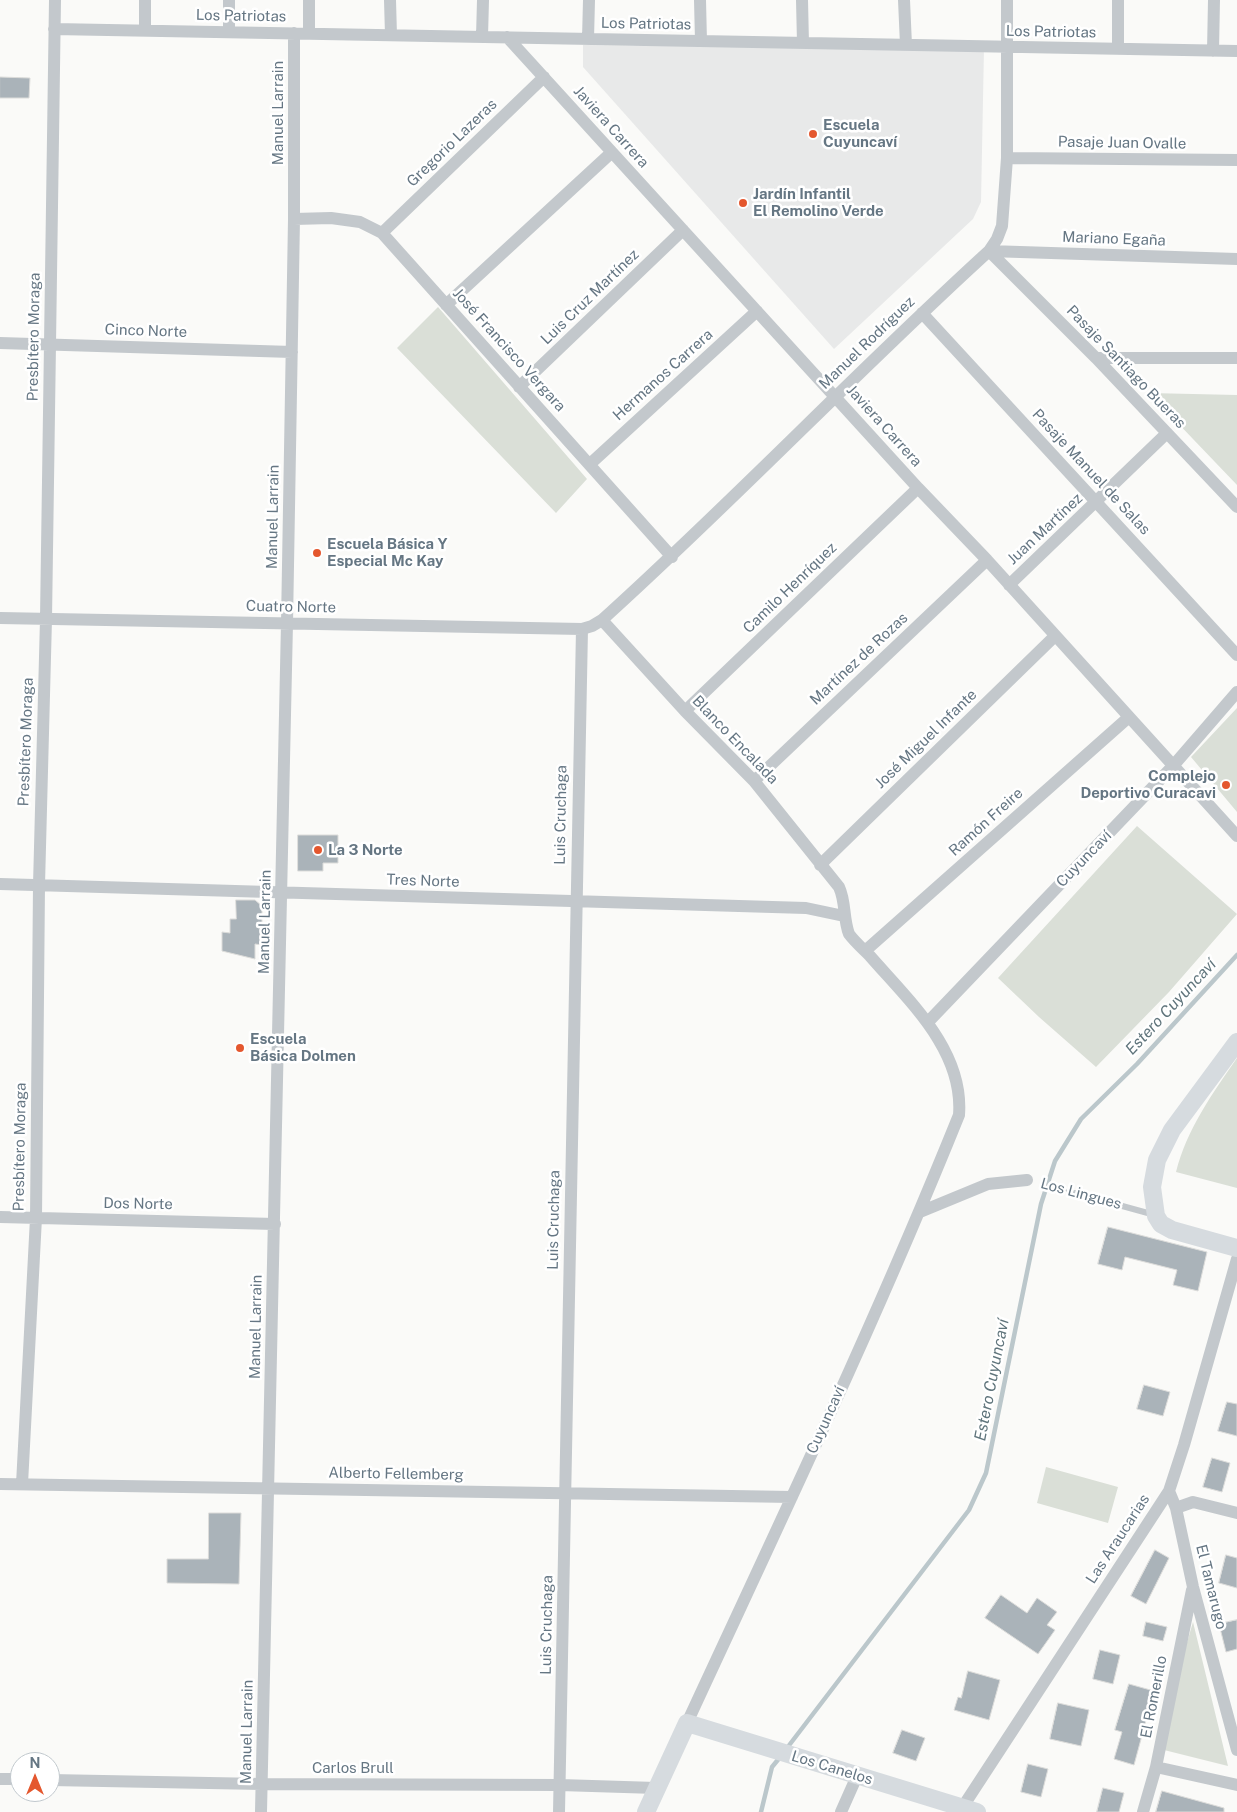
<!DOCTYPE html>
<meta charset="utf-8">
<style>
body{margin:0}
#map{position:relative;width:1237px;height:1812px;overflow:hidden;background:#fafaf8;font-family:"Public Sans",sans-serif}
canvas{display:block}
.north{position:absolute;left:10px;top:1752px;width:50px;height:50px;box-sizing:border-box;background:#fff;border:1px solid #c1c8cd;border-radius:50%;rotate:0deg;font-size:14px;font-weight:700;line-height:20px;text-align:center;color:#657683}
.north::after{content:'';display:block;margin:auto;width:18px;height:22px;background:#e4572e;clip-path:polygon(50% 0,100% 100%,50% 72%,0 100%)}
</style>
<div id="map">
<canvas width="1237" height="1812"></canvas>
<div class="north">N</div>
</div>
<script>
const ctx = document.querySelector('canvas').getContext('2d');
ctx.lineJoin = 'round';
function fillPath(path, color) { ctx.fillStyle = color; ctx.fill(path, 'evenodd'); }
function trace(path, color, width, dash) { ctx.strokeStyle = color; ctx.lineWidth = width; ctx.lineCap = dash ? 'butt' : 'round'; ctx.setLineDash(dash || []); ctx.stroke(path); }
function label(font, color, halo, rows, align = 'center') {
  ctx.font = font + ' "Public Sans",sans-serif'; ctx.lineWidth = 5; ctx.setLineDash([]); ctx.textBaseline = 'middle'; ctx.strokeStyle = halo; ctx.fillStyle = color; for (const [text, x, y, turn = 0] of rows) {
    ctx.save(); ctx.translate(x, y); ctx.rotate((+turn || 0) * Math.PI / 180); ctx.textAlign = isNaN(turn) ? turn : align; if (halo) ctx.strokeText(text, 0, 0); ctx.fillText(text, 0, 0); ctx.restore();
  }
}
fillPath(new Path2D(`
 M583,45L984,48L981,202L973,219L834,349L583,67Z`), '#e8e9e9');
fillPath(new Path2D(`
 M438,307L587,479L556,513L397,348Z
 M1149,393L1237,395V485Z
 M1237,708V812L1191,757Z
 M1137,826L1237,914L1169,992L1096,1067L1039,1017L998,978Z
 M1237,1058V1188L1176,1172C1187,1129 1212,1094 1237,1058Z
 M1046,1467L1118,1487L1108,1523L1037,1503Z
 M1193,1622L1228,1766L1156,1748Z`), '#dadfd7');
trace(new Path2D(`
 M787,1748L969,1510L986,1473L1041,1204L1055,1161L1081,1119L1137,1064L1237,955
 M761,1812L772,1767L781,1756`), '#bbc7cb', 4.5);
const building = new Path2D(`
 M0,77L30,78L29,98H0Z
 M298,835H338V863H323V871H298Z
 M236,900H255L262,906V945L255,944V959L222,951V932L230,933V919H236Z
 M1108,1227L1207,1252L1198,1291L1173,1285L1177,1270L1125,1257L1122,1270L1098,1264Z
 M1144,1385L1170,1392L1163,1416L1137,1409Z
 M1227,1402L1237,1404V1436L1218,1431Z
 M1212,1458L1230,1463L1222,1492L1203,1487Z
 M209,1513H241L239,1584L167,1583V1559H208Z
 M1155,1550L1169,1558L1146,1604L1131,1596Z
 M1226,1555L1237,1558V1588L1219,1583Z
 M1001,1595L1027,1613L1037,1598L1057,1612L1047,1625L1055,1630L1038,1654L985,1618Z
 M1237,1620V1649L1226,1652L1219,1624Z
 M1146,1622L1167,1627L1163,1641L1143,1636Z
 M1100,1650L1120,1655L1113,1684L1093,1679Z
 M968,1671L1000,1680L989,1720L954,1710L958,1697L961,1698Z
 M1129,1684L1154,1691L1134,1765L1114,1759L1122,1732L1115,1730Z
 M1058,1703L1089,1710L1081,1746L1050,1739Z
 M902,1730L925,1738L916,1761L893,1753Z
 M1028,1764L1048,1769L1041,1797L1021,1792Z
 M1103,1788L1124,1793L1119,1812H1097Z
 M1162,1791L1224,1808V1812H1156Z`);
fillPath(building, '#aab3b9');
trace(building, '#dcdcda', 1);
trace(new Path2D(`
 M1041,1183L1067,1191`), '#bbbfc2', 2.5, [2.5, 2.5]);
trace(new Path2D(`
 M1075,1193L1155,1215`), '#c3c8cc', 6);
trace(new Path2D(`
 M229,0V32
 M390,0L391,35
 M700,0L701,41
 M802,0L803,43
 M904,0L906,45
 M54,29L1237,51
 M145,30V0
 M309,33V0
 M482,37L483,0
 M507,37L918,488L987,560L1237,836
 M588,39L589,0
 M1118,49V0
 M1213,51L1214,0
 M1007,158L1237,160
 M294,219L331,218L360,222L382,233L672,557
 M382,233L544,77
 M989,251L1096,358L1237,507
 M989,251L1237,259
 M446,305L611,153
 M922,313L1237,655
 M0,343L292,352
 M1096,358H1237
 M519,387L683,230
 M590,464L757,311
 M1009,585L1167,433
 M0,618L582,629L592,626L602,620C734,501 857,371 989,251L997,239L1002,226L1007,158V0
 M602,620L685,711L754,781L839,887C846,902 843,918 849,934C855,942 863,949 870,956C909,1001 964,1050 959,1115C876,1321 780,1522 687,1723
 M685,711L918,488
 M754,781L987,560
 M820,865L1055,636
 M0,884L806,908L844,916
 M865,951L1129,717
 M928,1022L1173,766L1237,692
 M920,1212L988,1184L1027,1180
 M0,1217L275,1224
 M0,1484L792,1497
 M22,1484L36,1218L39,885L46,619L55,0
 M1169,1491L1176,1508L1193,1587L1237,1750
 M1176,1508L1193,1502L1237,1513
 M1156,1767L1237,1785
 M0,1779H20
 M50,1780L262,1784L560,1785L656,1788
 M962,1808L1169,1491L1184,1445L1237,1259
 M261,1812L287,623L294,219V33
 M559,1812L582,629
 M841,1812L857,1776
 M1143,1812L1156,1767L1192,1590`), '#c3c8cc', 12);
trace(new Path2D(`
 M1237,1042L1172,1130L1157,1160L1152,1187L1156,1216L1161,1224L1172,1230L1237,1248
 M646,1812L687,1723L977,1812`), '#d6dbdf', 18);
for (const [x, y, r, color] of [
 [813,134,5,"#e4572e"],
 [743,203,5,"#e4572e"],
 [317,553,5,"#e4572e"],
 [1226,785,5,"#e4572e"],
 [318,850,5,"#e4572e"],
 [240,1048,5,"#e4572e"]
]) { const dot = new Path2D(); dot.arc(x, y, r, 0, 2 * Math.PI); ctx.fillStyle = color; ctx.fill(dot); trace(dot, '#fff', 2); }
label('15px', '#657683', '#fff', [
 ["Los Patriotas",241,16,1],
 ["Los Patriotas",646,24,1],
 ["Los Patriotas",1051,32,1],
 ["Manuel Larrain",278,113,-90],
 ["Javiera Carrera",611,127,48],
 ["Gregorio Lazeras",452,143,-44],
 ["Pasaje Juan Ovalle",1122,143,1],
 ["Mariano Egaña",1114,239,2],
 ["Luis Cruz Martínez",590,297,-44],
 ["Cinco Norte",146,331,2],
 ["Presbítero Moraga",34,337,-89],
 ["Manuel Rodríguez",867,343,-44],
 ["José Francisco Vergara",509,350,48],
 ["Pasaje Santiago Bueras",1126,367,46],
 ["Hermanos Carrera",663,375,-42],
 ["Javiera Carrera",884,426,48],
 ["Pasaje Manuel de Salas",1091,472,47],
 ["Manuel Larrain",273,517,-89],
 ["Juan Martínez",1045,529,-43],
 ["Camilo Henríquez",790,588,-44],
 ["Cuatro Norte",291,607,1],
 ["Martínez de Rozas",859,659,-43],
 ["José Miguel Infante",926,739,-44],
 ["Blanco Encalada",735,740,46],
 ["Presbítero Moraga",26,742,-88],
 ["Luis Cruchaga",561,815,-89],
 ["Ramón Freire",986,822,-42],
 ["Cuyuncaví",1084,859,-46],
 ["Tres Norte",423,881,2],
 ["Manuel Larrain",265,922,-89],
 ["Presbítero Moraga",20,1147,-89],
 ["Los Lingues",1081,1194,15],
 ["Dos Norte",138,1204,1],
 ["Luis Cruchaga",554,1220,-89],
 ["Manuel Larrain",256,1327,-89],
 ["Cuyuncaví",826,1420,-66],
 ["Alberto Fellemberg",396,1474,1],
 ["Las Araucarias",1118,1539,-57],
 ["El Tamarugo",1211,1587,76],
 ["Luis Cruchaga",547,1625,-89],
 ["El Romerillo",1154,1697,-79],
 ["Manuel Larrain",247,1732,-89],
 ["Carlos Brull",353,1768],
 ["Los Canelos",832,1768,17]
]);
label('bold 15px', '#657683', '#fff', [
 ["Escuela",823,125],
 ["Cuyuncaví",823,142],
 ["Jardín Infantil",753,194],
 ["El Remolino Verde",753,211],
 ["Escuela Básica Y",327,544],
 ["Especial Mc Kay",327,561],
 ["Complejo",1216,776,"right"],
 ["Deportivo Curacavi",1216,793,"right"],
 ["La 3 Norte",328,850],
 ["Escuela",250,1039],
 ["Básica Dolmen",250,1056]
], 'left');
label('italic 16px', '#60757c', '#fff', [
 ["Estero Cuyuncaví",1171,1007,-47],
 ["Estero Cuyuncaví",992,1380,-79]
]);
</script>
